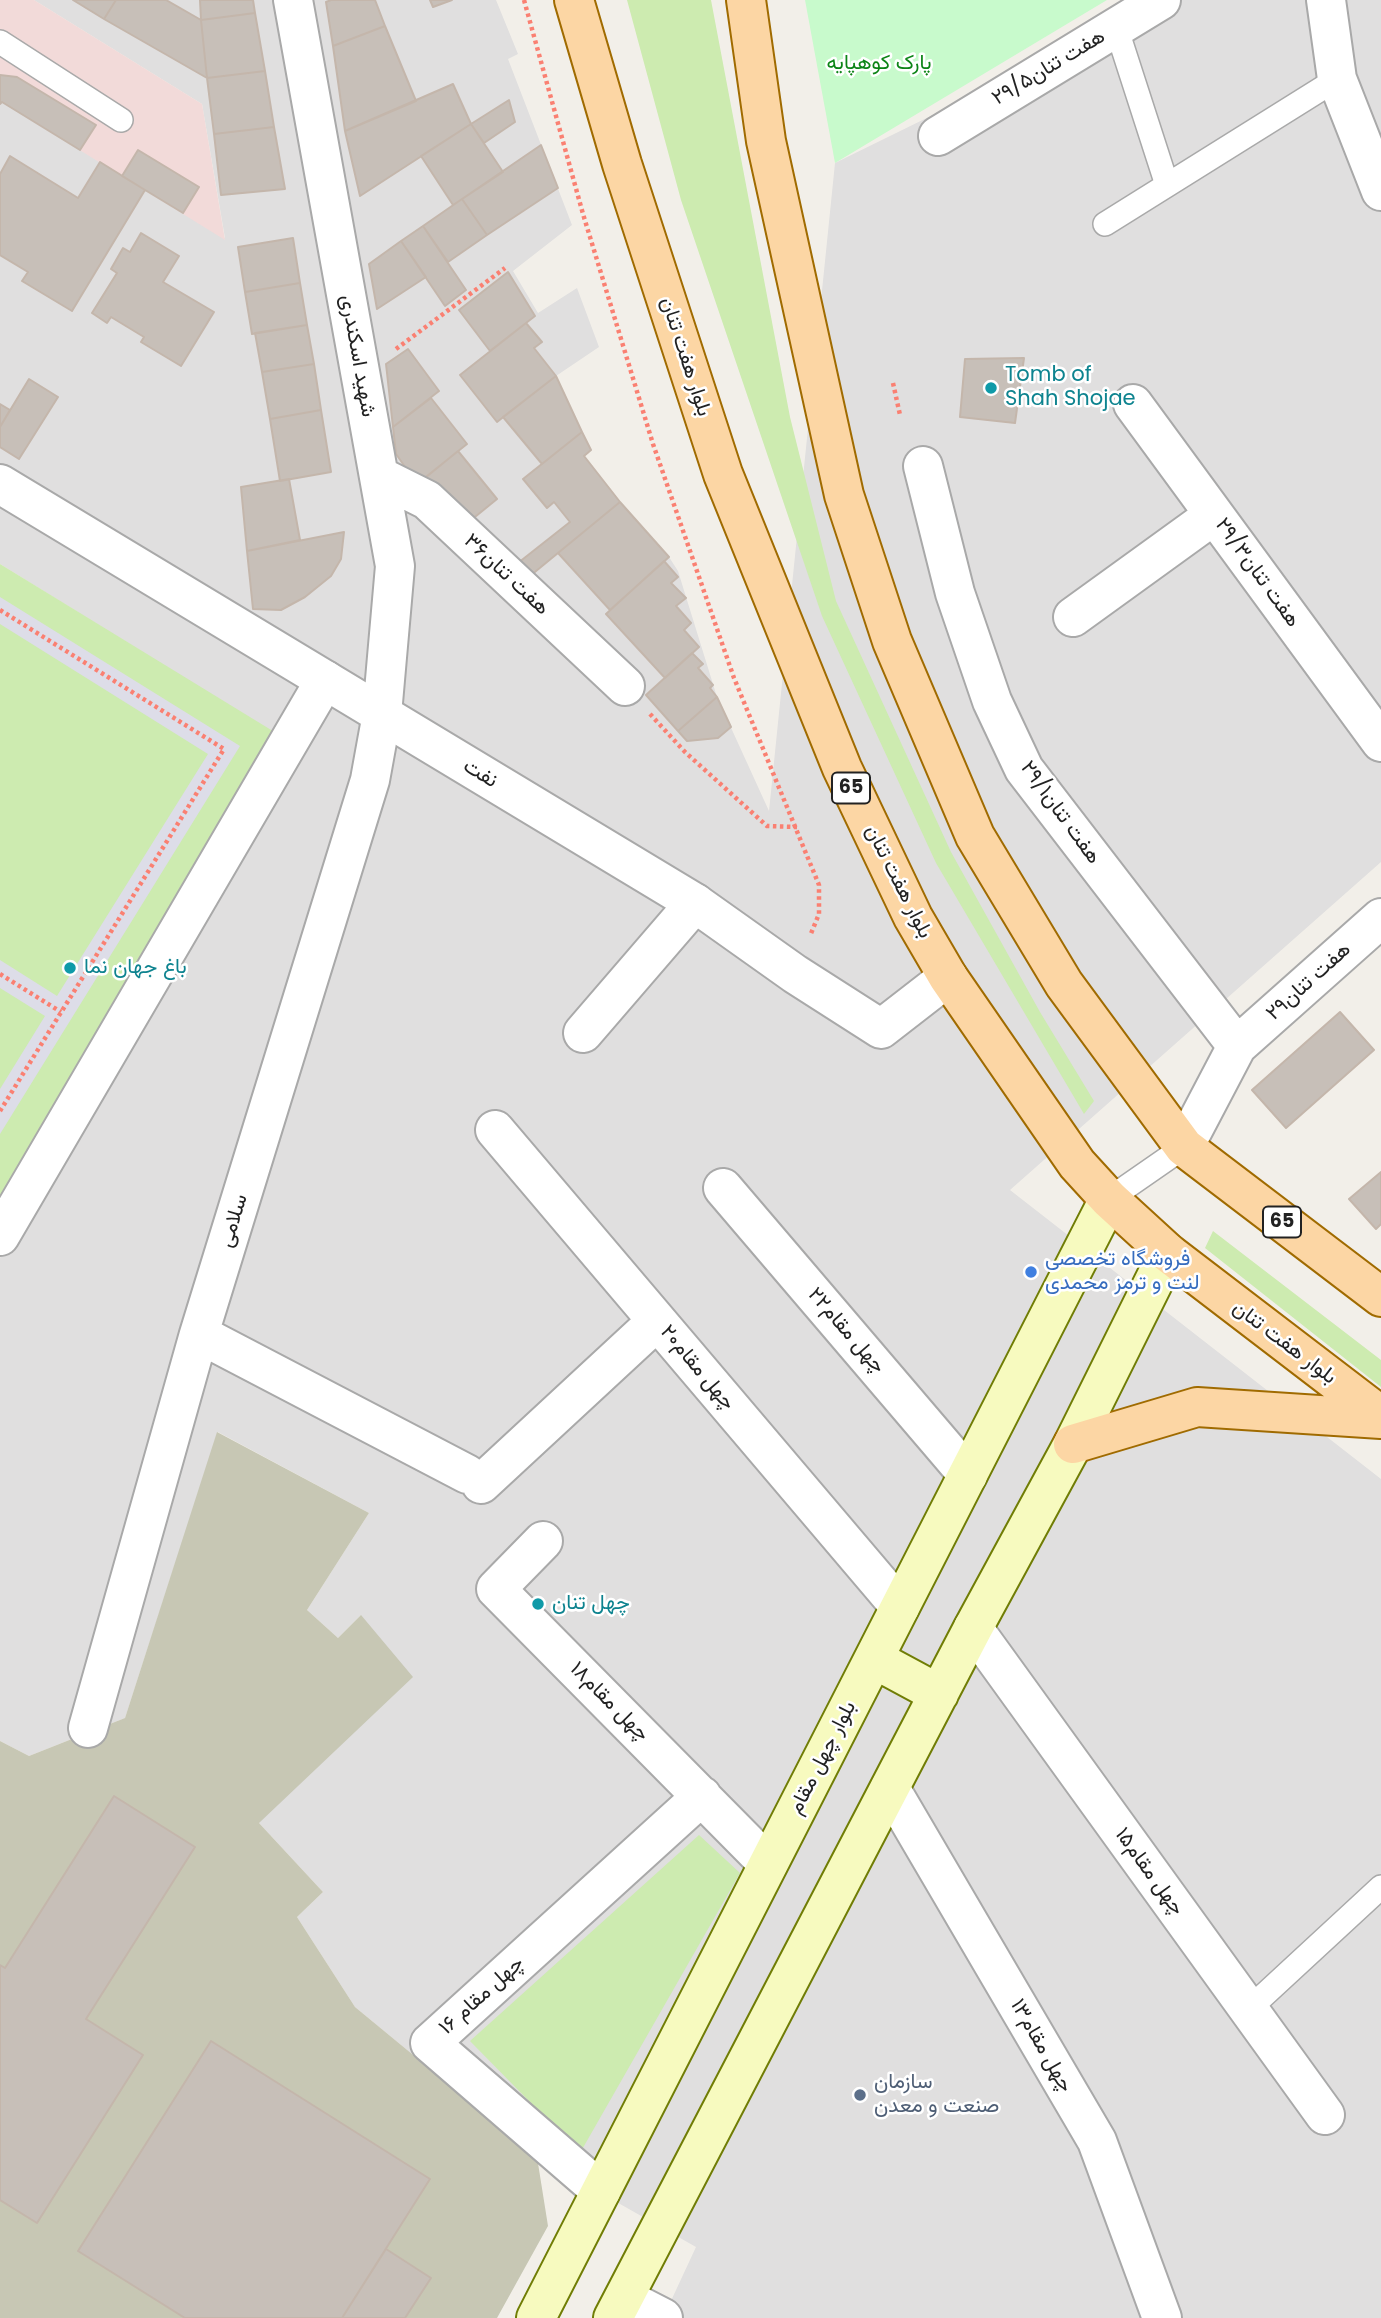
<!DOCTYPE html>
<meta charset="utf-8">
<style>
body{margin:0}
canvas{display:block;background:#f2efe9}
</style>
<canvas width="1381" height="2318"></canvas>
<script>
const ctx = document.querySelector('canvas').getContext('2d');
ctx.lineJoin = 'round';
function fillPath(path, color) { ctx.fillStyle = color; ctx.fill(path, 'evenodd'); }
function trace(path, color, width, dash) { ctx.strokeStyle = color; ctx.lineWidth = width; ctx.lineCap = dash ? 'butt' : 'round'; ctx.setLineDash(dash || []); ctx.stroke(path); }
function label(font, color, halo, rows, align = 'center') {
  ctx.font = font + ' Poppins,Vazirmatn,sans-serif'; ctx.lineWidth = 5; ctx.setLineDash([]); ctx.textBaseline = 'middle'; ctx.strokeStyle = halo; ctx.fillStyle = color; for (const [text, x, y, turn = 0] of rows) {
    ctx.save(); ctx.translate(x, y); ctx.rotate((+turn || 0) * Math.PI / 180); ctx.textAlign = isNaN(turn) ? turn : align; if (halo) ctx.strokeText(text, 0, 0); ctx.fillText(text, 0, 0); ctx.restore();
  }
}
fillPath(new Path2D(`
 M34,0H496L518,54L508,59L572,225L513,271L538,313L577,288L599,347L556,376L591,450L584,456L620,502L669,557L678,571L717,697L769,811L835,163L1167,0H1381V862L1010,1190L1381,1479V2318H663L696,2247L537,2157L355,2007L297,1917L323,1892L259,1823L361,1615L338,1638L307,1610L369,1513L218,1432L125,1718L29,1756L0,1741V1258L280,737L0,564V104L2,102L225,238L202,104Z`), '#e0dfdf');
fillPath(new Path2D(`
 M0,0H34L202,104L225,240L2,102L0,104Z`), '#f2dad9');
fillPath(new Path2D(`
 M217,1432L369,1513L307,1610L338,1638L361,1615L413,1677L259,1823L323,1892L297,1917L355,2007L537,2157L548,2226L497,2318H0V1741L29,1756L125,1718Z`), '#c7c7b4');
fillPath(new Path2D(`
 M627,0H711L790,417L836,601L951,852L1040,1012L1094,1101L1084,1114L936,863L822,616L681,200Z
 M0,564L281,736L0,1199Z
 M1213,1231L1381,1360V1387L1205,1248Z
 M699,1835L740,1873L580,2153L470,2041Z`), '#cdebb0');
fillPath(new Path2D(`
 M805,0H1107L835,163Z`), '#c8facc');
fillPath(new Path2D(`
 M0,597L240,746L0,1134V1089L45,1016L0,988V960L57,996L208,754L0,624Z`), '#dddde8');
const building = new Path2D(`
 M73,0H116L104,19Z
 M116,0H166L201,20L207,78L104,19Z
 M200,0H253L255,13L201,20Z
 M331,0H375L385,26L333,46L326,2Z
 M430,0H452L433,7Z
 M255,13L265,71L207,78L201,20Z
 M385,26L416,101L345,131L333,46Z
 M265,71L274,127L214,134L207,78Z
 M0,75L17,77L96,125L80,150L2,102L0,104Z
 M453,84L471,124L360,196L345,131Z
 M509,100L515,122L484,143L471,124Z
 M471,124L503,172L453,205L421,156Z
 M274,127L285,189L221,195L214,134Z
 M541,145L558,188L487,235L462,199Z
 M138,150L199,187L183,213L122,176Z
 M10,156L78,198L100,162L145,190L72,311L22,281L28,272L0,255V174Z
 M462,199L487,235L448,262L423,226Z
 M423,226L466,290L445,306L401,241Z
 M141,233L179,256L163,282L214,312L181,366L141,342L144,337L111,317L107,323L92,313L117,273L111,269L123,248L130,252Z
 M293,238L300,283L245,292L238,247Z
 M401,241L426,277L377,309L369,264Z
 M508,272L535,316L490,351L459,310Z
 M300,283L307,325L252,334L245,292Z
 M526,323L542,342L534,348L556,376L497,422L460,375Z
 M307,325L314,364L262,372L255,333Z
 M408,349L439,391L393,427L386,364Z
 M1024,358L1015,423L960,417L965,359Z
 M314,364L321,410L270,419L262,372Z
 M556,376L582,432L542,464L503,417Z
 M29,379L58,397L19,459L0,447V427Z
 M431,398L467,444L417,484L396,454L393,427Z
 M0,404L10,410L0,427Z
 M321,410L331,472L280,481L270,419Z
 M582,432L591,450L584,456L620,502L530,576L518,563L570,522L554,502L547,508L523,479Z
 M458,451L497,499L470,521L425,478Z
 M289,479L300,540L247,551L241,487Z
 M620,502L669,557L610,610L558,553Z
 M344,532L341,559L331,576L305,597L281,610L253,609L247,551Z
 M664,561L678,577L671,583L686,598L676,606L691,623L684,630L699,647L665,678L606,614Z
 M692,653L703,664L698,668L713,685L710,688L717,697L678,731L646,695Z
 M717,697L731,727L718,738L687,741L678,731Z
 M1340,1012L1374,1050L1286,1128L1252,1090Z
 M1381,1172V1224L1376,1229L1349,1199Z
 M114,1796L195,1847L86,2019L143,2055L37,2223L0,2200V1965L5,1968Z
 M211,2041L430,2179L342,2318H185L78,2251Z
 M386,2249L431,2278L405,2318H342Z`);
fillPath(building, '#c7bfb8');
trace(building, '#c4b6ab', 2);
const service = new Path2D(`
 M1116,27L1167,185
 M0,42L121,120
 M1105,224L1337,79
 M1109,1199L1184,1147
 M1249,2009L1381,1887`);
const minor = new Path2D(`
 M1326,0L1337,79L1381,191
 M938,136L1161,0
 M1133,404L1381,742
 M923,466L955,593L992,701L1024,769L1237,1046
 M379,476L427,500L625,686
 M1073,617L1214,515
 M583,1033L695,903
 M495,1130L900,1607
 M1184,1147L1237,1046L1381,918
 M723,1188L968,1475
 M0,1236L325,680
 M199,1334L467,1474
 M481,1484L657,1321
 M543,1541L496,1589L768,1864
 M973,1628L1325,2115
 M88,1728L199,1334L370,780L382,714L395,566L293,0
 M890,1788L1097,2141L1162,2318
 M601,2191L430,2043L702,1796
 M624,2298L663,2318`);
const tertiary = new Path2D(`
 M0,484L695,903L795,974L881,1029L948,977`);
const secondary = new Path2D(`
 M874,1659L939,1694
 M536,2318L1109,1199
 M613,2318L973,1628L1073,1444L1168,1253`);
const primary = new Path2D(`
 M574,0L622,164L723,474L842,768L913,917L948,977L1077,1164L1109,1199L1168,1253L1381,1416
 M746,0L766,141L844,495L892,641L975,836L1064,984L1184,1147L1381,1297
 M1073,1444L1197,1407L1381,1419`);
trace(service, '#a9a9a9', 26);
trace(minor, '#a9a9a9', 42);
trace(tertiary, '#a9a9a9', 42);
trace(secondary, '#707d05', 42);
trace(primary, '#a06b00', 42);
trace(new Path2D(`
 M524,0L583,214L653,444L734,678L819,885V914L810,936
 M396,349L505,268
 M893,383L900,415
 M0,610L224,749L0,1111
 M650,714L685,752L767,826L797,827
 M0,974L61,1012`), '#fa8072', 4.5, [3.5, 3.5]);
trace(service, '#fff', 23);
trace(minor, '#fff', 38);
trace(tertiary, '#fff', 38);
trace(secondary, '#f7fabf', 38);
trace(primary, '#fcd6a4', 38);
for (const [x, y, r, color] of [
 [991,388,7,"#0f9aa8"],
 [70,968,7,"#0f9aa8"],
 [1031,1272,7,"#3f7fe0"],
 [538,1604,7,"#0f9aa8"],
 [860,2095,7,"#5c6f8a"]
]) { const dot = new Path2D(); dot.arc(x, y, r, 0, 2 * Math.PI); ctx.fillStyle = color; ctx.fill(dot); trace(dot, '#fff', 2.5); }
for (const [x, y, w] of [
 [851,788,38],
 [1282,1222,38]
]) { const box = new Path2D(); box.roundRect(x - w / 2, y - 15.5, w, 31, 5); ctx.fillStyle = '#fff'; ctx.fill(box); trace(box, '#222', 2); }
label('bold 19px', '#222', null, [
 ["65",851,788],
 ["65",1282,1222]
]);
label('21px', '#0c8416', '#fff', [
 ["پارک کوهپایه",879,64]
]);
label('21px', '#222', '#fff', [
 ["۲۹/۵هفت تنان",1049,68,-31],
 ["شهید اسکندری",357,356,80],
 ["بلوار هفت تنان",685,357,72],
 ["۲۹/۳هفت تنان",1257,573,54],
 ["هفت تنان۳۶",506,575,43],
 ["نفت",480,774,31],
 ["۲۹/۱هفت تنان",1060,813,54],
 ["بلوار هفت تنان",898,882,63],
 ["هفت تنان۲۹",1309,982,-42],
 ["سلامی",234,1221,-73],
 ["چهل مقام۲۲",846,1331,49],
 ["بلوار هفت تنان",1284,1343,37],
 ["چهل مقام۲۰",697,1368,50],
 ["۱۸چهل مقام",609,1702,45],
 ["بلوار چهل مقام",823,1758,-63],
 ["چهل مقام۱۵",1149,1872,54],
 ["چهل مقام ۱۶",482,1996,-42],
 ["چهل مقام۱۳",1041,2046,60]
]);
label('21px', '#0d838f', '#fff', [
 ["Tomb of",1005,376],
 ["Shah Shojae",1005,400],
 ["باغ جهان نما",84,968],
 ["چهل تنان",552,1604]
], 'left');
label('21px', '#366cbe', '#fff', [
 ["فروشگاه تخصصی",1045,1260],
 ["لنت و ترمز محمدی",1045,1284]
], 'left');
label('21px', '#4e5e75', '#fff', [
 ["سازمان",874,2083],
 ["صنعت و معدن",874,2107]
], 'left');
</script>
